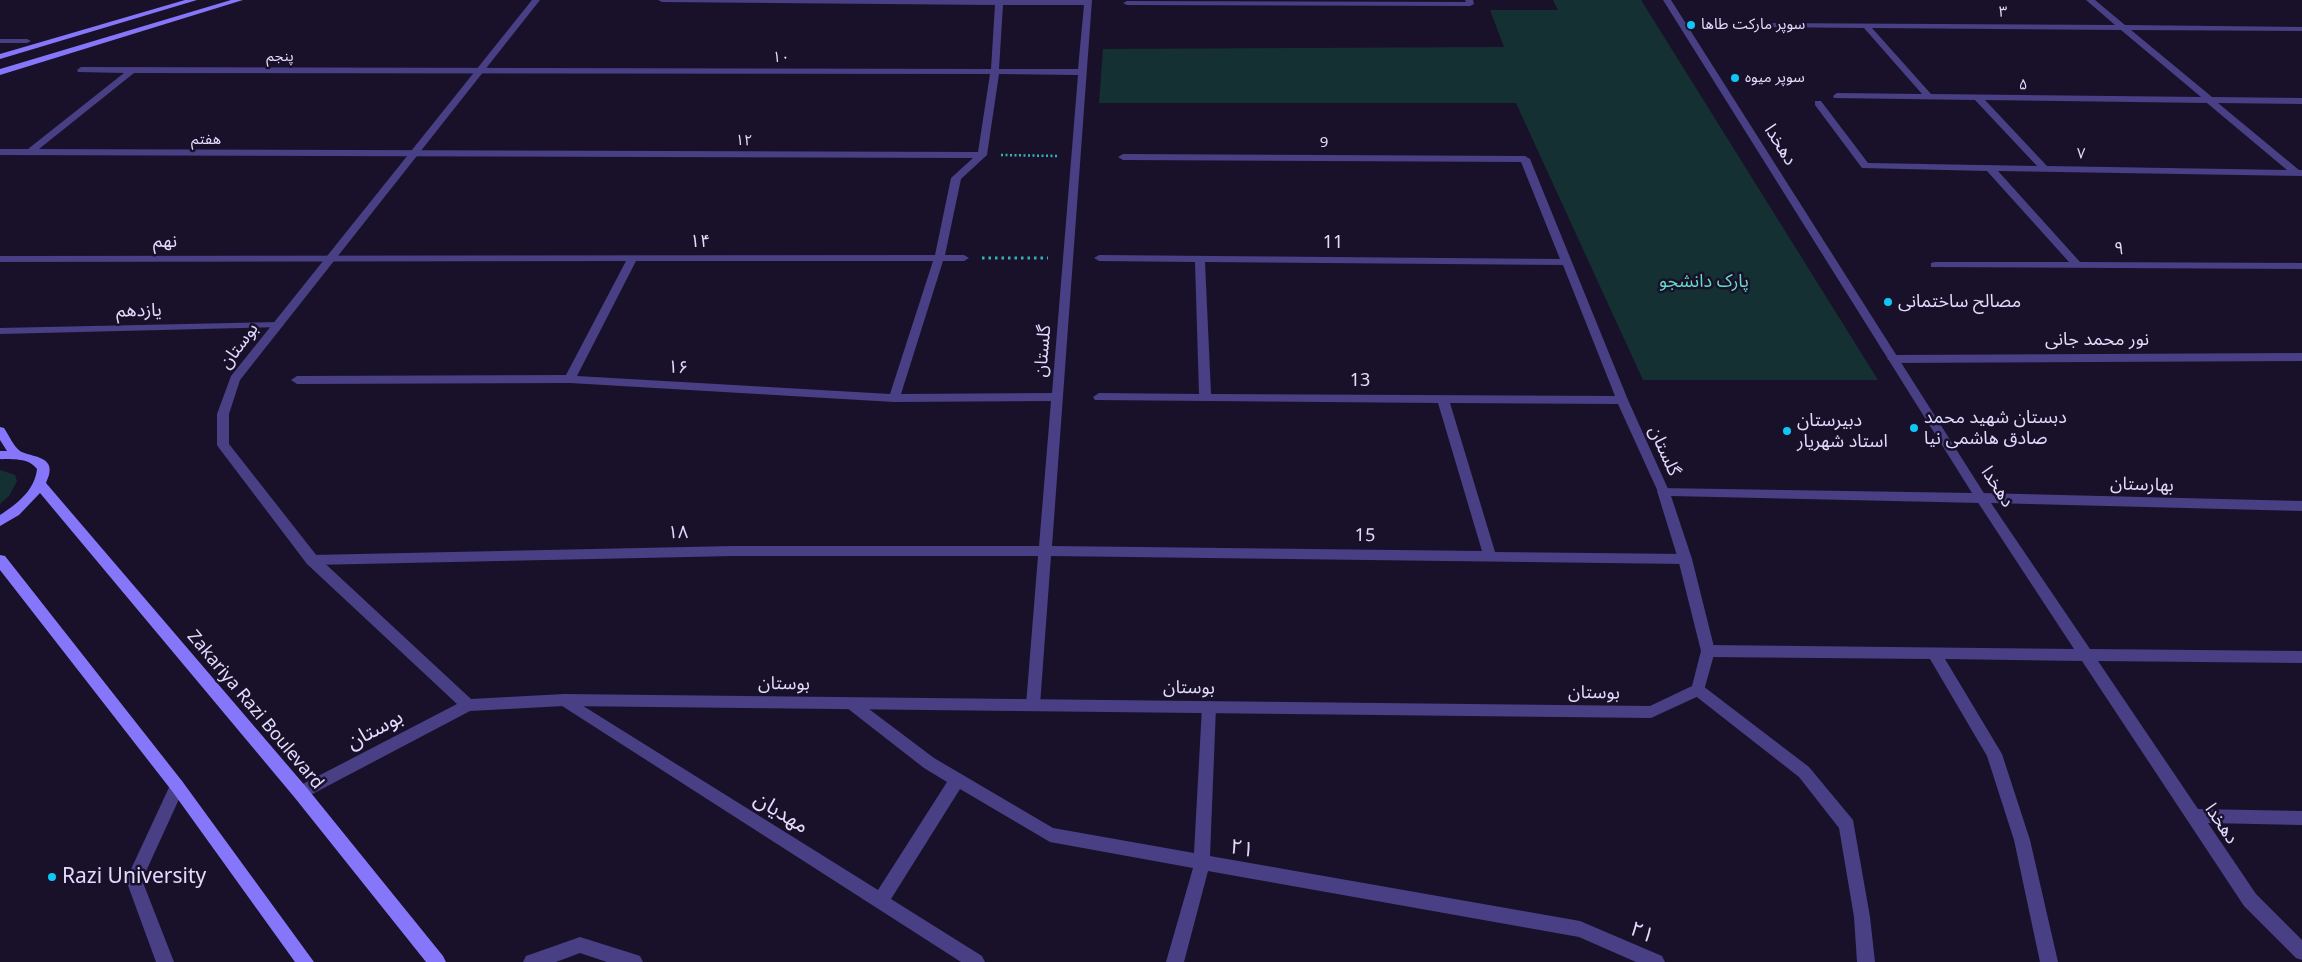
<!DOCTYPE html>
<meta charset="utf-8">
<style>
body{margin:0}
canvas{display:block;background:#181129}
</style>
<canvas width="2302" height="962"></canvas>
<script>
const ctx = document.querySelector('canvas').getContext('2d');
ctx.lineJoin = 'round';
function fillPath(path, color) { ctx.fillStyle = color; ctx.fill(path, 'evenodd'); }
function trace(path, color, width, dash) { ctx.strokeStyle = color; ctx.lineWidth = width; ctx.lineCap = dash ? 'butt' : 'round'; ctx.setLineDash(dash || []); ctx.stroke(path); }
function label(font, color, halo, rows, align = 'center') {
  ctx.font = font + ' "Noto Sans","Noto Sans Arabic",sans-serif'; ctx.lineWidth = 5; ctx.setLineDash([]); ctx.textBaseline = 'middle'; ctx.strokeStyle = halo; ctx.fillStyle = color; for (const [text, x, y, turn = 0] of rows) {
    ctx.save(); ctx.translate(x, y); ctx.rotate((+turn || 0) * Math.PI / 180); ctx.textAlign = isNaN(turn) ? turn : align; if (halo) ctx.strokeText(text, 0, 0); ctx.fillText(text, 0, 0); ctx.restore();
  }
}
fillPath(new Path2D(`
 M1553,0H1641L1878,380H1643L1516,103H1099L1103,49L1504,47L1490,10H1558Z
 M0,470L15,475L17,481L9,496L0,504Z`), '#153032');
trace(new Path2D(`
 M1001,155L1058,156`), '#36b1b6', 2.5, [2, 2.5]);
trace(new Path2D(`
 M982,258H1048`), '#36b1b6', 3, [2.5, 4]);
fillPath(new Path2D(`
 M177,779L182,781L185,786L142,880L174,962H156L126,880L172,781Z`), '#483f85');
fillPath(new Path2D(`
 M658,0H1092L1052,546L1482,551L1438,403L1095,400L1093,397L1099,393L1199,394L1195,262L1099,261L1094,258L1099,255L1560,259L1521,162L1123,160L1118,157L1123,154L1525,156L1530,159L1628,400L1669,491L1663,495L1659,494L1618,404L1450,403L1495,552L1685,554L1690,555L1692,559L1690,563L1685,564L1051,556L1040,705L1038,709L1033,711L1028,709L1026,705L1038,556H734L312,565L307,564L305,560L307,556L312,555L734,546H1039L1051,401L894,402L570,383L297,384L291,380L297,376L566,375L626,261L0,262V256L935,255L951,178L973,158L0,155V149H28L124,73L78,72L77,70L81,67L991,69L995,5L662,2ZM1003,5H1084L1078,69H999ZM134,73L990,74L978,152L39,149ZM999,74L1078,75L1052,393L901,394L943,261H964L969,258L964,255H945L961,179L987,155ZM636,261H933L890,394L577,376ZM1205,262L1563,265L1615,396L1211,394Z
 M1465,0H1473L1474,4L1470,6L1127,5L1123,3L1127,1L1466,2Z
 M2086,0H2095L2125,25L2302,27V31L2131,30L2212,97L2302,98V104L2218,103L2299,170H2302V176L1998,171L2080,262L2302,263V269L1931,267V263L1935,262H2069L1987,171L1862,168L1815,105V101H1821L1868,163L2037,166L1975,100L1834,98L1833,96L1837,93L1922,94L1864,28L1764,27L1760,25L1764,23L2115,25ZM1872,28L2121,30L2201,97L1931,94ZM1985,100L2207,103L2287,170L2047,166Z
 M0,39H27L31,41L27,43H0Z
 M278,322L282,323L283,325L282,327L0,334V328Z
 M2302,353V361L1893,363L1887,359L1893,355Z
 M1981,493L2302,501V511L1991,503L2090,649L2302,651V663L2098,661L2198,809L2302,811V825L2208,823L2256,894L2302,940V960L2296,958L2244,906L2082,661L1945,659L2002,754L2030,840L2058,962H2040L2014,840L1987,756L1930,659L1708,657L1703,655L1701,651L1703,647L1708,645L2074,649L1977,501L1975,498Z
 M1698,684L1703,686L1809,767L1853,820L1870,917L1875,962H1857L1854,917L1839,828L1799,777L1693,694L1691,690L1693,686Z
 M564,694L878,890L947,782L924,768L847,708L845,704L847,700L852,698L857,700L934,758L1053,828L1194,853L1202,707L1204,703L1209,701L1214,703L1216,707L1210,856L1580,921L1662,956L1665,962H1636L1579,937L1208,871L1184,962H1166L1193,868L1050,842L960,789L891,899L982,956L985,962H961L559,704L557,700L559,696Z
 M580,937L634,954L640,956L643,962H607L580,953L556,962H523L526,956Z`), '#483f85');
fillPath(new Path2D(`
 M532,0H540L240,380L229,414V444L317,556L471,699L564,694L1650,706L1692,686L1701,651L1678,559L1657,491L1659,488L1972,493L1663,0H1671L1987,498L1981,503L1671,496L1692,559L1715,651L1703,694L1651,718L564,706L470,711L301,800L295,798L293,793L295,788L457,704L307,564L219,448L217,445V414L231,376Z`), '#483f85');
fillPath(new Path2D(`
 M185,0H197L0,59V54Z
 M231,0H243L0,75V69Z
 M0,427L4,428C8,434 14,447 20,451C32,458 60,455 46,483L307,788L443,956L446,962H426L295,798L40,493L19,515L0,526V515C17,504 35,490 37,469C28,457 13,460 0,459V451H7L0,440Z
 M0,555L5,556L182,781L314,962H295L172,791L0,570Z`), '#8676f9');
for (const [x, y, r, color] of [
 [1691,25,5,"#0fc7f5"],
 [1735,78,5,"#0fc7f5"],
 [1888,302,5,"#0fc7f5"],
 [1914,428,5,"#0fc7f5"],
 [1787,431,5,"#0fc7f5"],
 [52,877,5,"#0fc7f5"]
]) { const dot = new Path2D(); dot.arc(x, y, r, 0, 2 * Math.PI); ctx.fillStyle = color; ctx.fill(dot); trace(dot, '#181129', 2); }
label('15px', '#e2dbfd', '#181129', [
 ["۳",2003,13],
 ["پنجم",280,57],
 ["۱۰",781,58],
 ["۵",2023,85,1],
 ["هفتم",206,140],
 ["۱۲",744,141],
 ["9",1324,143],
 ["۷",2081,154,1]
]);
label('15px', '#e2dbfd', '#181129', [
 ["سوپر مارکت طاها",1701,25],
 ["سوپر میوه",1745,78]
], 'left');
label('18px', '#e2dbfd', '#181129', [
 ["دهخدا",1780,145,58],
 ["نهم",165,242],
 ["۱۴",700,242],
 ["11",1333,243],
 ["۹",2119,249],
 ["یازدهم",139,311,-1],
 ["نور محمد جانی",2097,340],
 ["بوستان",239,346,-53],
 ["گلستان",1043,351,-85],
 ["۱۶",678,368,3],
 ["13",1360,381],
 ["گلستان",1664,451,66],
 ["بهارستان",2142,485,2],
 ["دهخدا",1997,487,57],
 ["۱۸",678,533,-1],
 ["15",1365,536,1],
 ["بوستان",784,684,1],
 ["بوستان",1189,688,1],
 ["بوستان",1594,693,1],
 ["Zakariya Razi Boulevard",255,710,50],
 ["دهخدا",2221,824,56]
]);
label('18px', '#68dcca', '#181129', [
 ["پارک دانشجو",1704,282]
]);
label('18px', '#e2dbfd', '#181129', [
 ["مصالح ساختمانی",1898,302],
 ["دبستان شهید محمد",1924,418],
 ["صادق هاشمی نیا",1924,439],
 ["دبیرستان",1797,421],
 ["استاد شهریار",1797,442]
], 'left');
label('21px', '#e2dbfd', '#181129', [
 ["بوستان",375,730,-28],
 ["مهدیان",781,813,32],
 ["۲۱",1242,849,10],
 ["۲۱",1642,933,23]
]);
label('21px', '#e2dbfd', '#181129', [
 ["Razi University",62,877]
], 'left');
</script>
